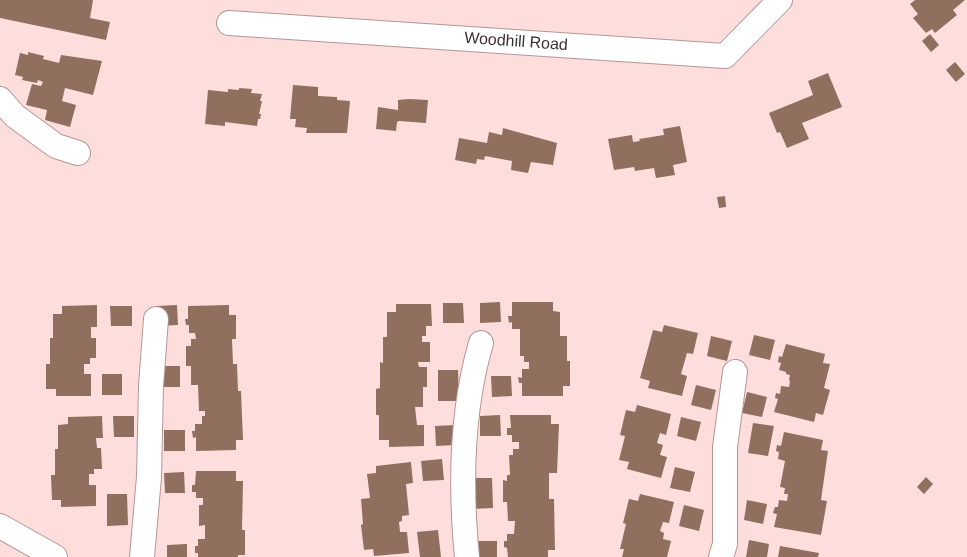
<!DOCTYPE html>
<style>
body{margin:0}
canvas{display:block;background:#fededd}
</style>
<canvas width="967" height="557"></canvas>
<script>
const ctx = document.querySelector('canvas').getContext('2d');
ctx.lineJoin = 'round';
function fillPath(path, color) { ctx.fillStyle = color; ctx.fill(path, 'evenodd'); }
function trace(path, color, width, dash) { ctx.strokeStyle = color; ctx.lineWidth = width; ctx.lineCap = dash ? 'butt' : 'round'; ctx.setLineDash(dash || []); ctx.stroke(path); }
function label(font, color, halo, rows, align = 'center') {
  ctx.font = font + ' Helvetica,sans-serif'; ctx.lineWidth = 6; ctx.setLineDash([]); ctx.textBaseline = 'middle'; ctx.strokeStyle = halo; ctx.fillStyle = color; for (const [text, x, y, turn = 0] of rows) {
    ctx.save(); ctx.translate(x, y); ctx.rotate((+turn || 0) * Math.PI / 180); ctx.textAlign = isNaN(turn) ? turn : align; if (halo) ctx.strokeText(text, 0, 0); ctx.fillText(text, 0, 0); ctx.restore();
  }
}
fillPath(new Path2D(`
 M0,0H93L90,18L110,22L106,40L0,18Z
 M915,0H965L953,10L957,15L935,33L932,29L926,33L913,18L918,14L910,4Z
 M930,34L939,45L931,52L922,41Z
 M28,52L44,56L43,59L59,63L61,55L102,61L93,95L65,88L62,101L76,105L70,127L45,120L47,110L26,105L32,84L41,86L43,82L38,80L37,83L22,80L23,77L15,75L20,53L28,55Z
 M955,62L965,74L956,82L946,70Z
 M828,73L842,107L802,123L809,139L787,148L780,132L777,133L769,113L813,95L808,81Z
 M293,85L318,87V96L337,97V100L350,101L347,133H306L307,128L295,127L296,119H290Z
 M239,88L252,89L251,93L262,94L260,101H262L259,114H261L260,119H258L257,126L225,122V126L205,124L208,90L228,92V89L239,90Z
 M409,99L428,100L426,123L399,121L397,122L396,131L376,129L378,107L398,110V100Z
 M680,126L687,162L673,165L675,175L656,178L654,168L635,171L634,167L614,170L608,139L632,135L633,142L640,141L639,139L664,135L663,129Z
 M503,128L557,143L553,165L531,162L528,173L511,170L512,161L485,156L484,160L477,159L476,164L455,160L459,138L487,143L489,132L502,135Z
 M725,196L726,207L719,208L717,197Z
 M500,302L501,322L480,323V303Z
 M512,302H553V311L560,312V336H567V361H570V386H563V396H522V383H519L518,377L522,378V369H529V362H524V356H520V329H512V322L509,323L508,316H512Z
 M443,303H463L464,323H443Z
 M396,304H431L432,326H426V336H422V342H430V362H418L419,367H427V387H423V407H415L417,425H424V446L389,447V440H379V415H376V389L380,388V362L383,363V337H387V312H396Z
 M97,305V327H91V338H96V358H90V364H84V374H91V396H56V389H46V364H50V338H53V314H62V306Z
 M177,305L178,325L157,326L156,306Z
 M229,305V315H236V339H232L233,364H237L238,391H241L243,440H236V450L196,451V437L193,438L192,431H195V424H202V416H205V411H199L198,385H191V366H186V346H191V339H196L195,333H189V325H186L185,319H188V306Z
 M110,306H132V326H111Z
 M664,325L698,333L693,354L687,353L681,374L687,376L682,396L648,388L650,381L640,378L653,330L662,332Z
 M754,335L775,340L770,360L749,355Z
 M711,336L732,341L727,361L707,356Z
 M786,344L825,354L823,363L830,364L824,388L830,390L823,415L816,413L814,422L774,412L778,399L775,398L776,393L780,394L781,386L789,387L790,381L789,380L790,375L786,374V372L779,370L781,363L778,362L779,356L782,357Z
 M160,366H180V387H160Z
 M438,370H458L459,401H438Z
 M102,374H122V395H102Z
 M491,376H511L512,396L492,397Z
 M696,385L716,390L711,410L691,405Z
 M747,392L767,397L762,417L742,413Z
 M637,405L671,414L666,435L660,433L657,443L663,445L660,455L667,457L661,478L627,469L629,462L619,460L625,436L620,435L626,410L635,412Z
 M500,415L501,436H480V416Z
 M510,415H551V424H559L557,473H549V499H554L555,550H548V557H508L507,548L504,547V541H507V534H514L515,521H508L507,502H503V480L507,481V475H510L509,455H513V449H519V442H512V435H507V428H511Z
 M102,416L103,438H96L97,448H101L102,469H94V474H89V485H96V506L61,507V500H52L51,475H55V449H58V425L68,424V417Z
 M113,416H134V437H114Z
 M681,417L701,422L696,441L677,436Z
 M753,423L774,426L768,456L748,453Z
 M455,425V445L436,446L435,426Z
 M164,430H185V451H164Z
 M784,432L823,440L821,450L828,451L821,500L827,501L821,535L774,527L777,514L773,513L775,507H778L779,500L787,501L788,494H784L785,488L780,487L785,461L778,459L779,452L776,451L777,445L781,446Z
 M442,459L444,480L423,481L421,461Z
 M411,462L413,483L406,484L409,515L402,516V521L399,522L400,532H407L409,553L374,556L373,549L364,550L361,525L363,524L361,499L370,498L367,474L376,473V466Z
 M675,467L695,472L690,492L670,488Z
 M196,471H236V481H243L242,530H245V555H238V557H198V553H195V546H198V539H205V525L199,526V505H203V498H196V492H192V485H195Z
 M184,472L185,493H165L164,473Z
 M926,477L933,484L924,494L917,487Z
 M472,478H492L493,508L472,509Z
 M107,494H127L128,525L107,526Z
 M640,494L674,502L669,523L663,522L660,531L664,533L663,539L671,541L667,557H622L624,549H620L626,524L623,523L629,499L638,501Z
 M747,500L767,504L763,524L744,520Z
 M684,505L704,510L699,531L679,526Z
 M438,530L441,557H420L417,532Z
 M749,540L769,544L767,557H746Z
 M476,541H497V557H476Z
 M187,544V557H167V545Z
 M780,546L819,553L818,557H778Z`), '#906f5e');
const minor = new Path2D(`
 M229,23L725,56L780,0
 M0,99L15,116L56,146L78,153
 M0,526L55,557
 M142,557L149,477L151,386L156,319
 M467,557C460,486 461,412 481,343
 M721,557L725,544V447L735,372`);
trace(minor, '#b49695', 26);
trace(minor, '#fff', 24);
label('16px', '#3c3030', '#fff', [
 ["Woodhill Road",516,42,4]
]);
</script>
